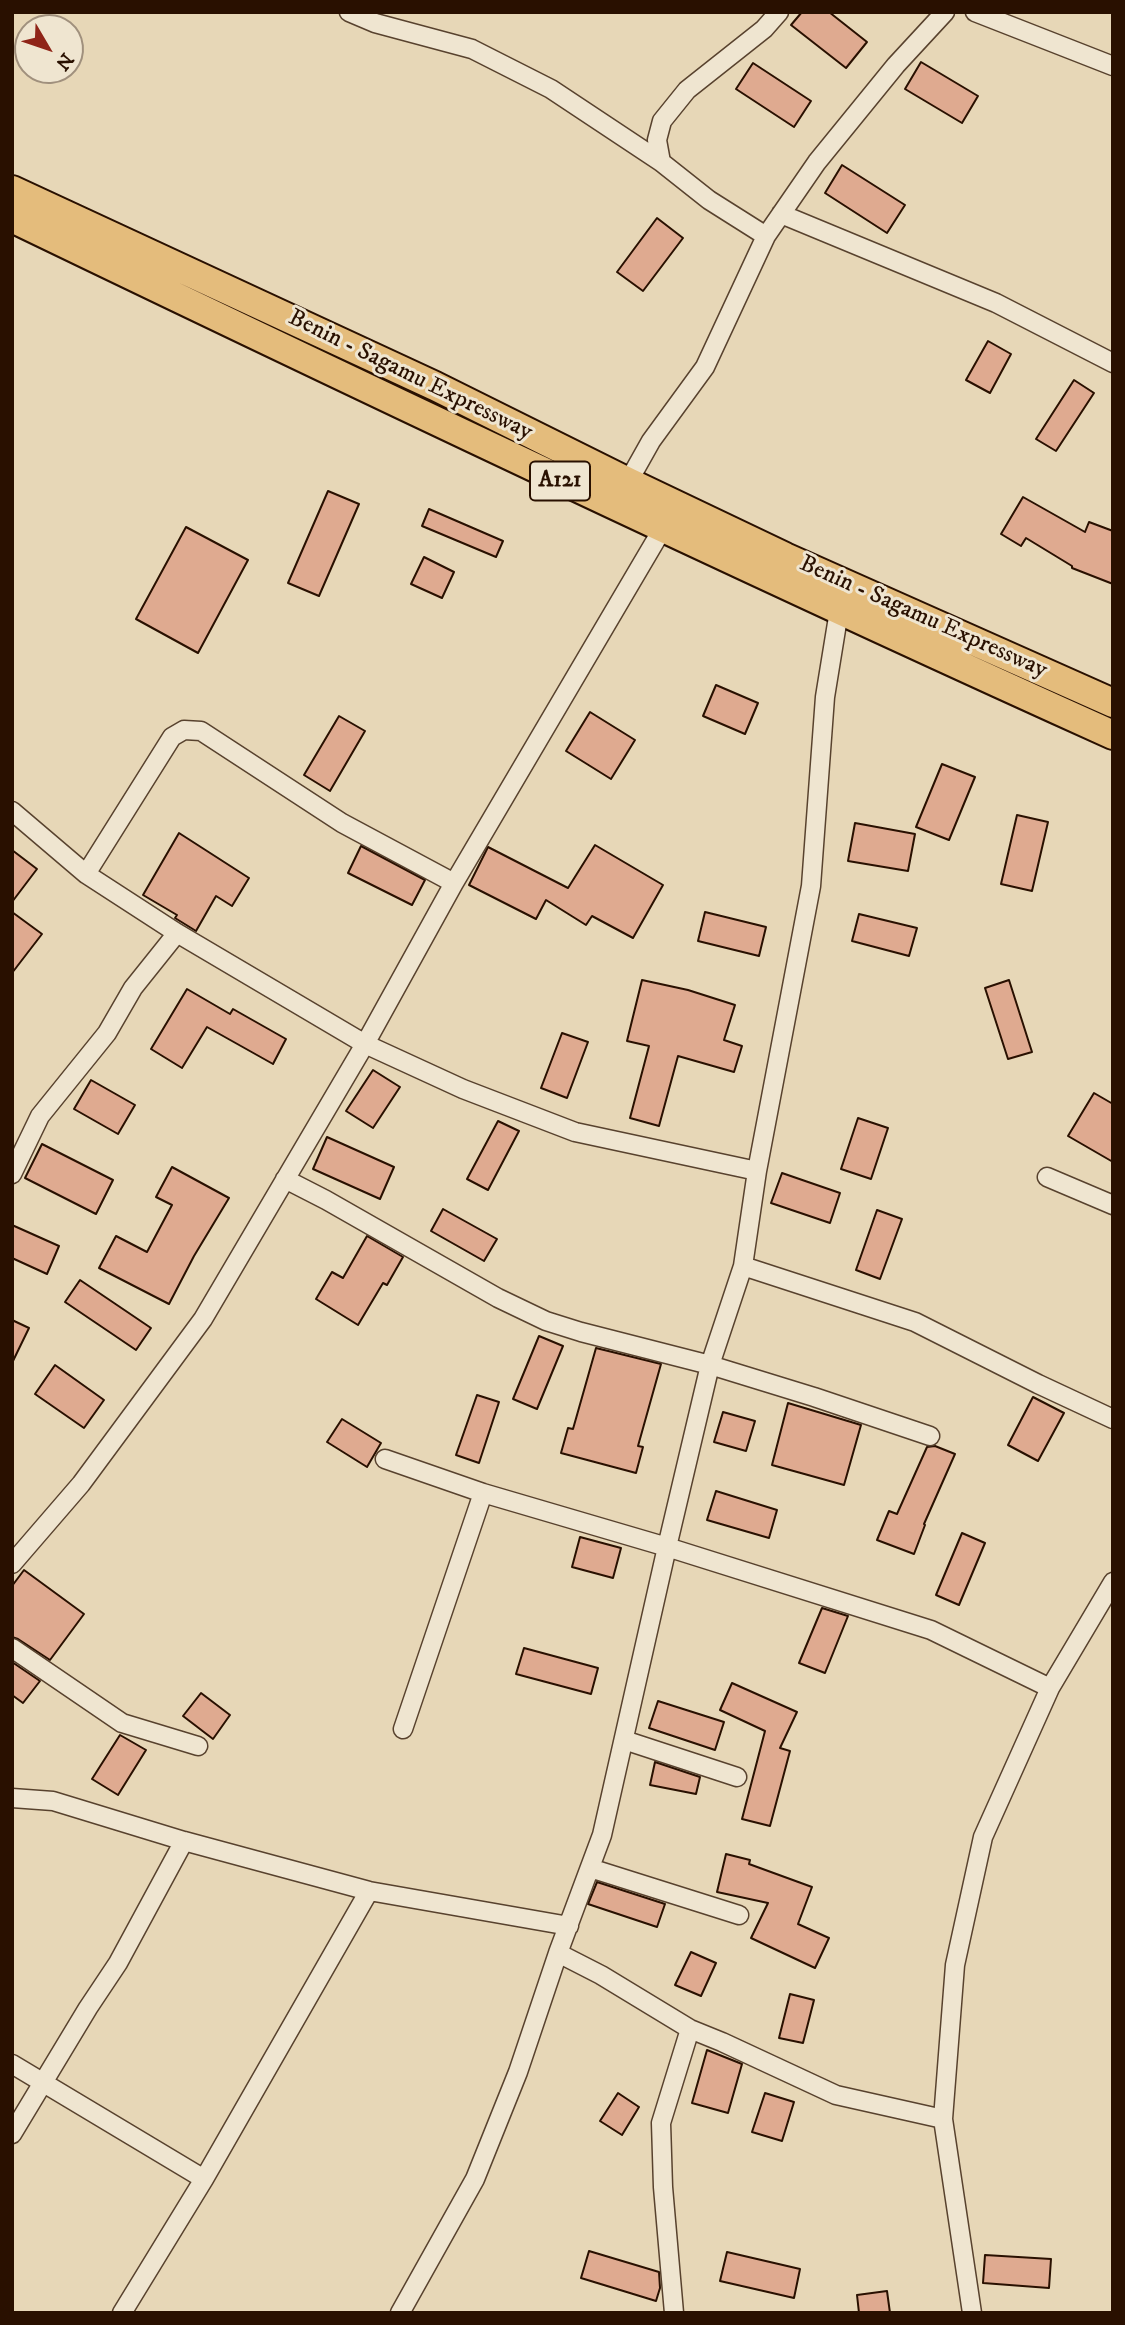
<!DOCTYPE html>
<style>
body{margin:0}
#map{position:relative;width:1125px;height:2325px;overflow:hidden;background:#e7d7b7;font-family:"IM FELL DW Pica",serif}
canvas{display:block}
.frame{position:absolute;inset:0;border:14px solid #291000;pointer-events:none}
.north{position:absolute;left:14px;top:14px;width:70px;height:70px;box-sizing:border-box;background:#efe5d0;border:2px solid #a0907d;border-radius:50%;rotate:129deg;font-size:19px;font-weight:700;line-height:28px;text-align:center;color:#291000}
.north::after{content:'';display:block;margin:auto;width:24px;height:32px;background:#8f2418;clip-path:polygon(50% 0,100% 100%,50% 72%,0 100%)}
</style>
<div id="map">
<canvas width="1125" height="2325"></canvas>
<div class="frame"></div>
<div class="north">N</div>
</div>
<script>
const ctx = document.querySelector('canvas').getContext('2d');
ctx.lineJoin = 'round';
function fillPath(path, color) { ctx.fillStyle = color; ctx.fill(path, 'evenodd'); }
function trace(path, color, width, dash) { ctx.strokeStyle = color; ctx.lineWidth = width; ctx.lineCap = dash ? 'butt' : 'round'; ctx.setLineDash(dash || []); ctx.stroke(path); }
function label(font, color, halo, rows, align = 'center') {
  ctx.font = font + ' "IM FELL DW Pica",serif'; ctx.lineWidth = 6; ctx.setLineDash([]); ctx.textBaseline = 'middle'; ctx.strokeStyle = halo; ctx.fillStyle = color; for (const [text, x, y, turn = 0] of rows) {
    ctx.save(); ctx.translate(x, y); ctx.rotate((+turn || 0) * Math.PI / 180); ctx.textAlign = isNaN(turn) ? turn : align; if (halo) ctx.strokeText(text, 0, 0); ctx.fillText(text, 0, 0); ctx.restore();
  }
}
const building = new Path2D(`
 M802,12H829L867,42L846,68L791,25Z
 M921,62L978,96L962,123L905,89Z
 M753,63L811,101L794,127L736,89Z
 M842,165L905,205L887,233L825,193Z
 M657,218L683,238L643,291L617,272Z
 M988,341L1011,354L990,393L966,380Z
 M1074,380L1094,393L1056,451L1036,439Z
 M328,491L359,504L319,596L288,583Z
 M1023,497L1085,532L1089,522L1113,531V584L1072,568V566L1026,538L1021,546L1001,534Z
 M429,509L503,541L496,557L422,526Z
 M186,527L248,560L198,653L136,619Z
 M424,557L454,572L442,598L411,584Z
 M716,685L758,703L745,734L703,716Z
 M590,712L635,740L611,779L566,751Z
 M339,716L365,731L330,791L304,775Z
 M942,764L975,777L949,840L916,827Z
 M1017,815L1048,822L1032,891L1001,884Z
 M855,823L915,834L908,871L848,861Z
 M179,833L249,878L232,906L216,896L196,931L175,918L177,915L143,895Z
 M595,845L663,885L633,938L592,916L586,925L546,900L536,919L469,885L488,847L568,888Z
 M361,846L425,880L412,905L348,873Z
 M12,850L37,869L12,902Z
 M12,912L42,934L12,973Z
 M705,912L766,927L759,956L698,941Z
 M859,914L917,928L909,956L852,941Z
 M642,980L688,990L735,1005L724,1040L742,1046L734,1072L678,1056L659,1126L630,1118L649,1046L627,1041Z
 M1009,980L1032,1052L1008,1059L985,988Z
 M187,989L230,1014L233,1009L286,1039L273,1064L207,1027L182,1068L151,1049Z
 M562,1033L588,1042L567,1098L541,1088Z
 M373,1070L400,1087L373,1128L346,1111Z
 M91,1080L135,1105L118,1134L74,1109Z
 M1094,1093L1113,1104V1162L1068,1136Z
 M858,1118L888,1128L871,1179L841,1169Z
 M498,1121L519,1131L488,1190L467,1179Z
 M327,1137L394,1167L380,1199L313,1169Z
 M42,1144L113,1180L96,1214L25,1178Z
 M172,1167L229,1198L194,1256L169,1304L99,1268L116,1236L147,1252L172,1205L156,1197Z
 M782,1173L840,1193L830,1223L771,1203Z
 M443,1209L497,1239L484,1261L431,1231Z
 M877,1210L902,1219L880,1279L856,1270Z
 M12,1225L59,1246L47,1274L12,1258Z
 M367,1236L403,1257L387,1285L383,1283L358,1325L316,1299L332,1272L343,1278Z
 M80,1280L151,1328L136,1350L65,1302Z
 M12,1320L29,1328L12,1363Z
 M539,1336L563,1346L537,1409L513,1399Z
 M596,1348L661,1364L638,1446L643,1447L636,1473L561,1453L568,1428L573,1429Z
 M55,1365L104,1400L84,1428L35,1394Z
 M477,1395L499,1402L479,1463L456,1455Z
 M1033,1397L1064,1413L1038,1461L1008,1445Z
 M788,1403L861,1425L844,1485L772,1465Z
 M723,1412L755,1421L746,1451L714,1442Z
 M342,1419L381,1443L367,1467L327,1442Z
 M935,1446L955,1454L924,1524L925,1525L914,1554L877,1540L889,1511L897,1514L927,1447Z
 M716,1491L777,1510L769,1538L707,1520Z
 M962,1533L985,1543L959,1605L936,1595Z
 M580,1537L621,1548L613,1578L572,1567Z
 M24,1570L84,1614L50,1660L18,1639L12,1637V1586Z
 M822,1608L848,1616L825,1673L799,1663Z
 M524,1648L598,1668L591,1694L516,1674Z
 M12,1662L40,1681L23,1703L12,1695Z
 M732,1683L797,1712L780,1748L790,1751L770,1826L742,1819L765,1731L720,1710Z
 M201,1693L230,1715L213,1739L183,1716Z
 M658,1701L724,1722L715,1750L649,1728Z
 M120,1735L146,1750L118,1795L92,1779Z
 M655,1762L700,1777L696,1794L650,1785Z
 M726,1854L750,1860L749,1864L812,1887L798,1924L829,1938L815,1968L751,1938L768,1903L717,1892Z
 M597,1882L665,1904L657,1927L588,1904Z
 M691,1952L716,1963L701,1996L675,1985Z
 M790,1994L814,2000L803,2043L779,2038Z
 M707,2050L742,2064L728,2113L692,2103Z
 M618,2093L639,2107L622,2135L600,2121Z
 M765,2093L794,2102L782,2141L752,2132Z
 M589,2251L659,2272L660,2288L656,2301L581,2278Z
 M727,2252L800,2269L794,2298L720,2281Z
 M985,2255L1051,2259L1049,2288L983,2283Z
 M887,2291L890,2313H859L857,2295Z`);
fillPath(building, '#dfaa90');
trace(building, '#291000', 2);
const minor = new Path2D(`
 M349,12L375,23L472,49L551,89L661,162L709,200L766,236
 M975,12L1113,66
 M661,162L657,140L662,121L687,90L764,29L779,12
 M781,214L996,303L1113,363
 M628,482L651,441L705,367L766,236L817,162L896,65L945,12
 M12,811L86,874L177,933L365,1044L463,1089L575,1132L757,1171
 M86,874L172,737L184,730L201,731L342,823L454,883
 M12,1174L40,1116L107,1033L133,988L177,933
 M1047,1177L1113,1205
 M285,1179L326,1200L498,1298L546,1321L581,1332L710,1365L814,1397L930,1436
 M743,1266L915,1322L1038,1384L1113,1419
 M385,1459L483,1493L667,1547L931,1630L1050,1688
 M12,1564L81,1484L203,1319L365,1044L454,883L663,528
 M12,1648L122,1723L198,1746
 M403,1729L483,1493
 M624,1740L737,1777
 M12,1798L53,1801L184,1841L369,1891L569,1926
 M590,1868L739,1915
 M558,1953L601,1975L690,2029L722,2042L836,2095L943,2119
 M12,2064L204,2179
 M12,2134L88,2008L118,1963L184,1841
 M122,2313L204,2179L369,1891
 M400,2313L475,2179L518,2072L558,1953L602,1835L667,1547L710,1365L743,1266L757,1171L811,886L825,697L839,611
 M674,2313L663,2187L661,2123L690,2029
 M972,2313L943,2119L955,1965L983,1837L1050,1688L1113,1582`);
const trunk = new Path2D(`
 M12,190L435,386L628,482L785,557L1113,703
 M12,218C377,394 743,568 1113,735`);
trace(minor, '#58422e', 21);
trace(trunk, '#291000', 32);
trace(minor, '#efe5d0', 18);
trace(trunk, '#e4bc7c', 28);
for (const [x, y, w] of [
 [560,481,60]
]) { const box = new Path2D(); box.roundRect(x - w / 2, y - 19.5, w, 39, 5); ctx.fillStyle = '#efe5d0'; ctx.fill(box); trace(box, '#291000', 2); }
label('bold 23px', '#291000', null, [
 ["A121",560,481]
]);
label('24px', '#291000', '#efe5d0', [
 ["Benin - Sagamu Expressway",410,376,26],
 ["Benin - Sagamu Expressway",923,618,24]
]);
</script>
